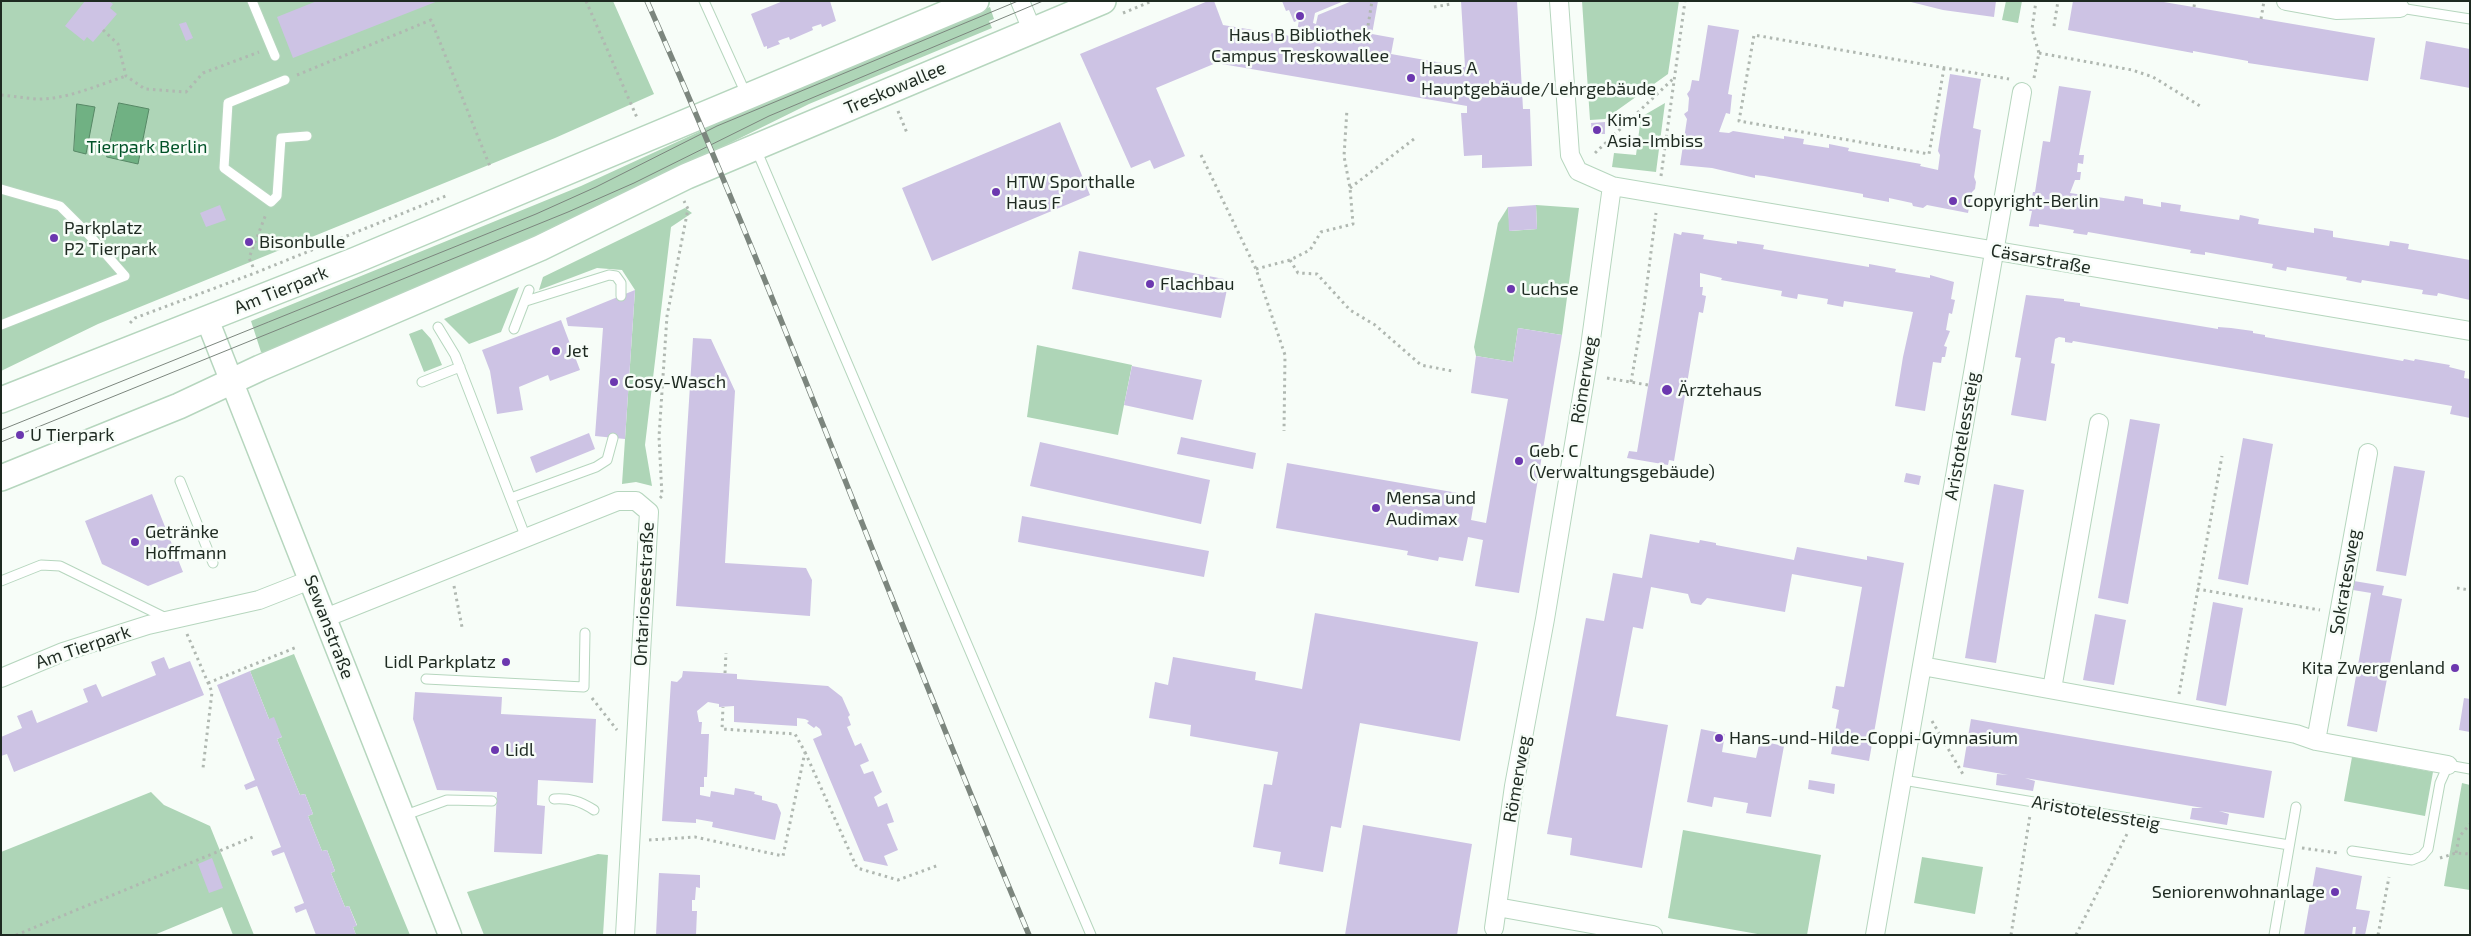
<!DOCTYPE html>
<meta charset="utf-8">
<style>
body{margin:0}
#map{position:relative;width:2471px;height:936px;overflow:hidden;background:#f7fdf8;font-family:"Exo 2",sans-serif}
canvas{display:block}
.frame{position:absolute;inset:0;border:2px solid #1e2a21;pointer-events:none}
</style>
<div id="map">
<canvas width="2471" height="936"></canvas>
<div class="frame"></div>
</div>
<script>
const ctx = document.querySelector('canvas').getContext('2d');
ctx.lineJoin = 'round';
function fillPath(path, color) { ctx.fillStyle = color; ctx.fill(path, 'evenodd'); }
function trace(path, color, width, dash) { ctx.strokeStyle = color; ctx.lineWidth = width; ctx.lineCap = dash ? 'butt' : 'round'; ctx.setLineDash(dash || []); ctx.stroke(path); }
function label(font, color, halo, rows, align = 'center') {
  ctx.font = font + ' "Exo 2",sans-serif'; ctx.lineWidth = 5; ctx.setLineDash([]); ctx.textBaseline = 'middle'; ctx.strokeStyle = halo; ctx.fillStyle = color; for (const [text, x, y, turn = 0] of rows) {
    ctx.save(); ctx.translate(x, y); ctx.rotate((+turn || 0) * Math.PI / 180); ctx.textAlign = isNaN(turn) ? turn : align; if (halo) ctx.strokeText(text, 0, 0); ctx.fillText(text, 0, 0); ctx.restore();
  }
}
fillPath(new Path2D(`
 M1,1H613L654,94L555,138L98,324L1,371Z
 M1582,1H1679L1668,74L1605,119L1590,120Z
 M2006,1H2022L2018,23L2002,20Z
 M990,7L994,19L989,21L992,28L809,104L532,241L265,353L261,352L251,321L581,186L801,85Z
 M1665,103L1656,172L1612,167L1614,153L1636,155L1641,117Z
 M1536,205L1579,208L1562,335L1518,328L1513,362L1476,356L1474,347L1498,223L1508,207L1510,231L1537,229Z
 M685,208L692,213L671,227L645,445L652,486L636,482L622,484L635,290L622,270L597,268L539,290L543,277Z
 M519,287L501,332L469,344L444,319Z
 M422,329L431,339L442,365L424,372L409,334Z
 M1037,345L1132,365L1118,435L1027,417Z
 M294,654L410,935H356L353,927L357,925L349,906L345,907L331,873L335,871L327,850L322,851L308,816L313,814L305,794L300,795L277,739L282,737L269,719L250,671Z
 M2352,757L2433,772L2425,816L2344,801Z
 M2462,783L2470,785V890L2444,886Z
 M151,792L164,805L210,826L254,935H233L222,907L154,935H1V852Z
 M1683,830L1821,855L1807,935H1763L1668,918Z
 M598,854L608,855L603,935H484L467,892Z
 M1922,857L1983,867L1975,914L1914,903Z`), '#aed5b7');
const water = new Path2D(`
 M119,103L149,109L138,164L107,157Z
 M77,104L95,107L86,154L74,151Z`);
fillPath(water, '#70b183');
trace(water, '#578866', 1);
fillPath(new Path2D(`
 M85,1H109L113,4L110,8L117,14L93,42L87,37L84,41L65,26Z
 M317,1H438L293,58L277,17Z
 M783,1H830L836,21L822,27L821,24L812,27L813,30L790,40L789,37L783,39L778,41L780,44L767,49V46L764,47L751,14Z
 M1208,1H1214L1223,25L1296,37L1299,20L1294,22L1289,10L1286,11L1282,1H1344L1315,13L1313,23L1316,24L1318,15L1352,1H1378L1372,34L1394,38L1391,54L1465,67L1461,1H1517L1523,109H1530L1532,166L1482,168V155L1464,156L1461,113H1467V106L1216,63L1156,88L1185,156L1154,169L1150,160L1131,168L1080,54Z
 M1907,1H1996L1994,17L1943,10Z
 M2073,1H2158L2375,38L2368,81L2248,63V61L2193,51V53L2068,30Z
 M186,22L193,38L186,41L179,24Z
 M1708,25L1739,30L1728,94L1732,95L1730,114L1726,113L1719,132L1729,133L1733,131L1784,139V136L1804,139L1803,144L1829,148V144L1849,148L1848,151L1921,164L1920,166L1938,170L1940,155L1938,151L1950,74L1981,79L1973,128L1981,130L1974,177L1976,182L1975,189L1972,192L1968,213L1927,205L1923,208L1913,206L1912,203L1889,198V202L1863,197V194L1764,176L1755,175V178L1712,168L1680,165L1687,119L1684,114L1688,111L1689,98L1687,94L1690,90L1692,80L1699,81Z
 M2426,41L2470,49V88L2420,79Z
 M2059,86L2091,91L2079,155H2084L2083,164L2078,163L2077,172H2081L2080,180H2075L2070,193L2124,201L2125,196L2143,199V204L2161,207V202L2181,205L2180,211L2239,220L2240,215L2259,219L2258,224L2314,233V228L2333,231V237L2389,246L2390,241L2409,244L2408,249L2470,260V300L2438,293L2437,296L2422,294L2423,290L2362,280L2361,283L2346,280L2347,277L2287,267L2286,271L2272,268L2273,264L2205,252V255L2190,253L2191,250L2088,232L2087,235L2073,233L2074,230L2039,224V227L2029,226L2032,211H2029L2033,192H2035L2043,141L2050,142Z
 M1060,122L1090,195L932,261L902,188Z
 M1605,122V134H1592L1591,123Z
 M220,205L226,220L206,227L200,213Z
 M1536,205L1537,229L1509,231L1508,207Z
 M1682,232L1704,235L1703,239L1737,244V241L1764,245L1763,249L1869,267V264L1896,269L1895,272L1930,278V275L1954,282L1951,299L1955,300L1952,314L1949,313L1946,330L1950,331L1944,346L1947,347L1945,357H1942L1941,363L1933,362L1925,411L1895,406L1903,357L1913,312L1844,301L1843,307L1827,304L1828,299L1798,294L1797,299L1781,296L1782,291L1721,280L1722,278L1700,273V287H1703L1702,295L1706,296L1703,313L1699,312L1674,461L1669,460L1668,465L1627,458L1629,451L1637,452L1674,233L1681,235Z
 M1079,251L1229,280L1221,318L1072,289Z
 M635,290L625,439L595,436L603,328L568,326L566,318Z
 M2026,295L2064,299V301L2080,303V306L2218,329V327L2231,328L2253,331V333L2265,335V337L2403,361L2404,359L2414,361L2415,359L2450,365L2449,367L2465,371L2464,378L2470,379V418L2450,414L2452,406L2073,341L2072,343L2065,342V338L2059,337L2055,339L2051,363L2055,364L2046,421L2011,415L2021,358L2015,357Z
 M561,320L580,370L550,381L548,375L519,387L523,410L497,414L490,371L482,350Z
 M1518,328L1562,335L1519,593L1475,586L1483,540L1468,537L1463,561L1439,557L1438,561L1407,555L1408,551L1276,528L1287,463L1475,496L1471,520L1486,523L1508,399L1471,393L1476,356L1513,362Z
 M693,338L711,339L735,391L725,563L806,568L812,580L810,616L676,606Z
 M1132,366L1202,380L1193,420L1124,405Z
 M2130,419L2160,424L2128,604L2098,598Z
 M589,433L595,449L536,473L530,457Z
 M1181,437L1256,453L1253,469L1177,454Z
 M2243,438L2273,444L2248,585L2218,579Z
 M1040,442L1210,480L1201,524L1030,486Z
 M2394,466L2425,471L2406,576L2376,571Z
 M1906,473L1921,476L1919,485L1904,482Z
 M1994,484L2024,490L1996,663L1965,658Z
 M152,494L183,572L148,586L102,564L85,521Z
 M1022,516L1209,551L1204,577L1018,542Z
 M1650,534L1699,543L1700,540L1716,543V545L1794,560L1797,547L1867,560V556L1904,563L1869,761L1831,754L1839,710L1832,708L1836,686L1844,687L1862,587L1792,574L1785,612L1707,598L1701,605L1691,603L1688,594L1651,587L1643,629L1633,627L1616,716L1668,725L1642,868L1570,855L1572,838L1547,834L1586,618L1604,621L1613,573L1642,578Z
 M2354,581L2384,586L2382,595L2402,599L2377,732L2347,726L2371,593L2353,590Z
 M2213,602L2243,608L2226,706L2196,700Z
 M1315,613L1478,642L1460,741L1360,723L1341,828L1331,826L1323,872L1279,864L1281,852L1253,847L1264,784L1272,785L1278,752L1190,736L1191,725L1149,718L1155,682L1168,685L1173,657L1256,672L1255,680L1302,689Z
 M2095,614L2126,620L2114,685L2083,680Z
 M164,657L169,669L190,661L204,695L14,772L7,754L1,756V737L22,728L17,716L32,710L37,723L88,702L83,689L96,684L102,697L156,675L151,662Z
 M250,671L269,719L274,717L282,737L277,739L300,795L305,794L313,814L308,816L322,851L327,850L335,871L331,873L345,907L349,906L357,926L353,927L356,935H316L306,909L296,913L294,907L304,903L284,852L273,856L271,851L281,847L257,786L246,790L244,785L255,780L217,685Z
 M683,671L737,674V679L828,686L842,697L850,715L848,717L851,725L847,727L855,746L861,743L869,761L860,765L864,774L873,771L882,792L874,797L878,807L887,803L894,822L887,824L898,850L884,856L888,866L864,861L813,739L822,735L820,729L816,726L814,728L807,723L809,721L805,719L797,718V726L734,722V706L719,707V704L708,702L697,711L699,722H702L701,734H709L707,777H704V787H700V795L710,797L711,791L734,795L735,788L755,792L754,794L762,796V800L777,804L781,813L775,840L712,827L713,822L696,819V823L662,821L671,681L677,682L682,677Z
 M415,692L502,697L501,714L596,719L593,783L538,780L537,805L545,806L542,854L494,852L497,792L437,790L413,719Z
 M2464,698L2470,699V732L2459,730Z
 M1971,719L2272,771L2264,818L2219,811L2229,814L2227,825L2190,819L2192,808H2203L2025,778L2035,781L2033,791L1996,785L1997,774L2008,775L1963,767Z
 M1701,729L1725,734L1722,752L1756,758L1760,741L1784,746L1771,817L1746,813L1748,803L1714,797L1712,807L1687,802Z
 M1809,780L1835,784L1834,794L1808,789Z
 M1363,825L1472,844L1457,935H1345Z
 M212,858L223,888L209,893L198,864Z
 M2316,867L2362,876L2356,909L2370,911L2365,935H2355L2356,927H2353L2352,935H2304Z
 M659,873L700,875V888L696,887L695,900H692V911H697L696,935H656Z`), '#cdc3e4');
const service = new Path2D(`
 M252,1L275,56
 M704,1L746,94
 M2400,8L2470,19
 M285,80L228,103L224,168L271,202L277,196L281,138L307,136
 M756,149L1091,935
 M1,189L60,206L90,236L125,276L1,325
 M526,301L609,275L616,276L621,283V296
 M438,327L455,355L526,538
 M514,329L529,290
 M422,382L460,367
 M180,481L213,563
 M511,498L596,467L607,460L613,438
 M1,581L41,565L60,566L168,619
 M426,679L584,687L585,633
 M1903,780L2289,845
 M554,799C570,798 580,801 594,810
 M403,816L447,800L492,801
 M2352,851L2412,860L2422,856L2428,849L2440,783L2448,765L2470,769
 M2274,935L2296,807`);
const minor = new Path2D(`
 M1020,1L1032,30
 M1559,1L1570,155L1578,171L1612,186L2470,331
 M2286,1L2336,10L2400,8
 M325,618L618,501H636L649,512L625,935
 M1922,666L2296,734L2316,741L2448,765
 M1,678L63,652L148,625L259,600L310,580
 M2052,689L2099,423
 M2316,741L2368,453
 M1497,907L1653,935
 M1494,928L1514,786L1545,619L1589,354L1612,186
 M1875,935L2022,92`);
const tertiary = new Path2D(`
 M207,319L450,935`);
const secondary = new Path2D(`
 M1,400L356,260L976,1
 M1,478L179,406L260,368L540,248L687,176L1103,1`);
trace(service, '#b6d6be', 11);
trace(minor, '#b6d6be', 20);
trace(tertiary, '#b6d6be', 25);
trace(secondary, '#b6d6be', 28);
trace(new Path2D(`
 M586,1L638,120
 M1434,7L1451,4V1
 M2194,7L2195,1
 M1123,13L1152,1
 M2261,19L2264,1
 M2054,26L2058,1
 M103,30L118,44L126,76L145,89L186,92L203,73L259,52
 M1367,32L1372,1
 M2039,53L2132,70L2153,77L2200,106
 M1944,68L1929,154L1739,121L1754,35L2009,79
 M297,75L431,20L491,169
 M2034,78L2039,53L2032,29L2036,1
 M1,95C13,96 24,98 36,99C66,100 98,85 126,76
 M898,111L907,133
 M1595,153L1674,78
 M1201,155L1256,269L1285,355L1284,431
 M1661,176L1685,1
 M1350,188L1414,139
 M1290,260L1298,273L1317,274L1350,310L1375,325L1421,365L1452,371
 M253,267L249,258L266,214
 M1256,269L1290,260L1310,250L1321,232L1353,224L1350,188L1344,156L1347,109
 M130,323L135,318L255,273L448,195
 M1607,378L1648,385
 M1631,382L1644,307L1656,213
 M660,498L662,496L659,437L667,316L688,209L684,201
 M454,586L462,627
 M2457,588L2470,590
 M2197,589L2320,610
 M187,634L212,692L203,768
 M725,673L726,653
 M208,683L297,647
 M2179,694L2222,456
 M592,698L617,730
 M1932,721L1964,776
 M805,752L857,868L898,880L939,865
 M649,840L695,837L783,856L805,752L795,734L722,729L723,707
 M2302,848L2338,853
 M2456,853L2459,837L2470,824
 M2440,858L2456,853L2470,854
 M16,935L253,837
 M2011,935L2030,815
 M2076,935L2128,832
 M2378,935L2389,877`), '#b0b8b1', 3, [2.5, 4]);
trace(service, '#fff', 9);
trace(minor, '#fff', 18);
trace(tertiary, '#fff', 22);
trace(secondary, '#fff', 25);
trace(new Path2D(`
 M1,430L536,214L596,187L717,126L1018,1
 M1,442L568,212L634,183L769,116L1043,1`), '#7c867e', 1);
const rail = new Path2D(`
 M647,1C783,309 898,625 1029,935`);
trace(rail, '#7c867e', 5.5);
trace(rail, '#f7fdf8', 4, [11]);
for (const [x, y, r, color] of [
 [1300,16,5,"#6c38af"],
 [1411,78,5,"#6c38af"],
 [1597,130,5,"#6c38af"],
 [996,192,5,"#6c38af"],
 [1953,201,5,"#6c38af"],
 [54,238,5,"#6c38af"],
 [249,242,5,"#6c38af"],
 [1150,284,5,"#6c38af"],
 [1511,289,5,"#6c38af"],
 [556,351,5,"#6c38af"],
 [614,382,5,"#6c38af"],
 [1667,390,6,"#6c38af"],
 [20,435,5,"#6c38af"],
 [1519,461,5,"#6c38af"],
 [1376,508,5,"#6c38af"],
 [135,542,5,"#6c38af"],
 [506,662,5,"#6c38af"],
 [2455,668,5,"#6c38af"],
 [1719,738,5,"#6c38af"],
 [495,750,5,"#6c38af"],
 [2335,892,5,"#6c38af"]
]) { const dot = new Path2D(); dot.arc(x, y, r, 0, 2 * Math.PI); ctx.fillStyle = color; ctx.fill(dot); trace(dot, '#f7fdf8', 2); }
label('18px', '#1e2a21', '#f7fdf8', [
 ["Haus B Bibliothek",1300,35,"center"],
 ["Campus Treskowallee",1300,56,"center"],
 ["Haus A",1421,68],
 ["Hauptgebäude/Lehrgebäude",1421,89],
 ["Kim's",1607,120],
 ["Asia-Imbiss",1607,141],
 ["HTW Sporthalle",1006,182],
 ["Haus F",1006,203],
 ["Copyright-Berlin",1963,201],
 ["Parkplatz",64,228],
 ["P2 Tierpark",64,249],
 ["Bisonbulle",259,242],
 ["Flachbau",1160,284],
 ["Luchse",1521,289],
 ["Jet",566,351],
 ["Cosy-Wasch",624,382],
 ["Ärztehaus",1678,390],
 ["U Tierpark",30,435],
 ["Geb. C",1529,451],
 ["(Verwaltungsgebäude)",1529,472],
 ["Mensa und",1386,498],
 ["Audimax",1386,519],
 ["Getränke",145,532],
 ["Hoffmann",145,553],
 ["Lidl Parkplatz",496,662,"right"],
 ["Kita Zwergenland",2445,668,"right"],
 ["Hans-und-Hilde-Coppi-Gymnasium",1729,738],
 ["Lidl",505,750],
 ["Seniorenwohnanlage",2325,892,"right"]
], 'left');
label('18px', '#1e2a21', '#f7fdf8', [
 ["Treskowallee",895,88,-23],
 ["Cäsarstraße",2041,259,10],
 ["Am Tierpark",281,290,-22],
 ["Römerweg",1584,380,-81],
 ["Aristotelessteig",1962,436,-80],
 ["Sokratesweg",2345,582,-80],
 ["Ontarioseestraße",644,594,-87],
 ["Sewanstraße",329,627,69],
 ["Am Tierpark",83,647,-19],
 ["Römerweg",1517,779,-80],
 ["Aristotelessteig",2096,813,10]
]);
label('18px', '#005227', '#f7fdf8', [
 ["Tierpark Berlin",147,147]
]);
</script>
